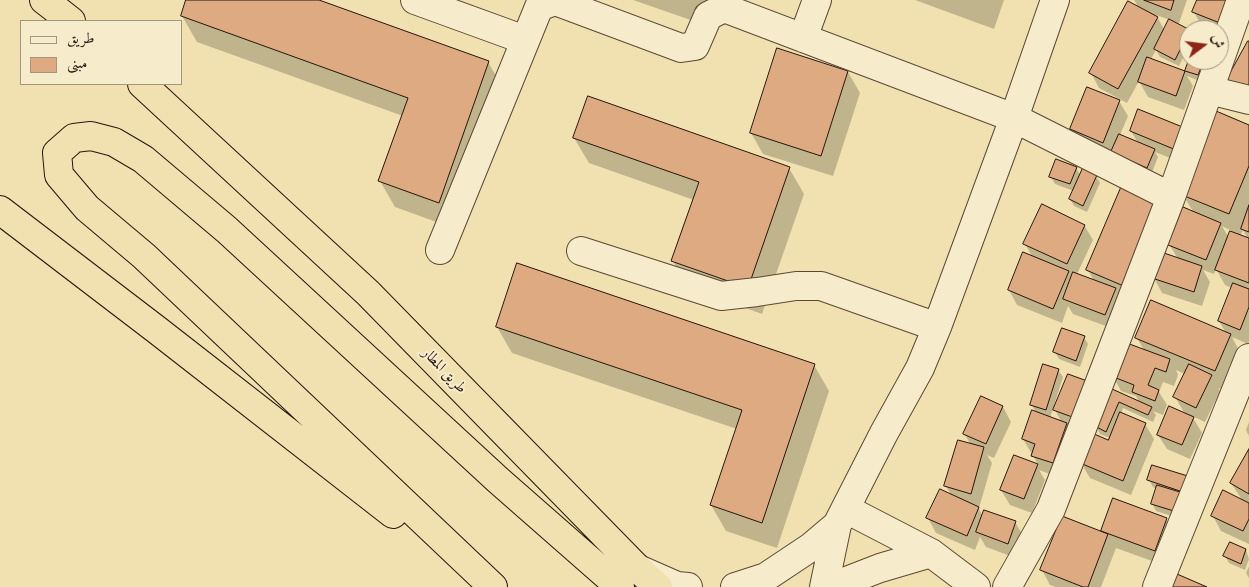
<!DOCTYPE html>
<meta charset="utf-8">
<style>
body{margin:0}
#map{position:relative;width:1249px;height:587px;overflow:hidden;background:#f1e1b0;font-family:Alegreya,Amiri,serif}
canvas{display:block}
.legend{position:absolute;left:20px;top:20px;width:162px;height:65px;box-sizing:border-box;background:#f6eccc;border:1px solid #a3967f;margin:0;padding:6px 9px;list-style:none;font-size:15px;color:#27150b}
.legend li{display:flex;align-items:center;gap:10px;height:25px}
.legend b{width:25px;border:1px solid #a3967f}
.north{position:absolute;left:1179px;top:20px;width:50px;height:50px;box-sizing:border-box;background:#f6eccc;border:1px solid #a3967f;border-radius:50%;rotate:75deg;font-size:14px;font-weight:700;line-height:20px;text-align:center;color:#27150b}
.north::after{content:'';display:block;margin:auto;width:18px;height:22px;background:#8f2418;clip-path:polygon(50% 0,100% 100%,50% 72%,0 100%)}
</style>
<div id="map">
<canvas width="1249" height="587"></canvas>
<ul class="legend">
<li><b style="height:6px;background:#f6eccc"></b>طريق</li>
<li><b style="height:14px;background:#ddaa81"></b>مبنى</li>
</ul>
<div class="north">ش</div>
</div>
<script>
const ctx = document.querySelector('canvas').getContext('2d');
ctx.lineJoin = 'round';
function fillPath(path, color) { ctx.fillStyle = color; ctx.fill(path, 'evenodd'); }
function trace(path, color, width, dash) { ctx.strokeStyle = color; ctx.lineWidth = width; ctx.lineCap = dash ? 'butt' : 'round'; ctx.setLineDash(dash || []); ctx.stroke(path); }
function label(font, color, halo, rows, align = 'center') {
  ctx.font = font + ' Alegreya,Amiri,serif'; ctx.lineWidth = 4; ctx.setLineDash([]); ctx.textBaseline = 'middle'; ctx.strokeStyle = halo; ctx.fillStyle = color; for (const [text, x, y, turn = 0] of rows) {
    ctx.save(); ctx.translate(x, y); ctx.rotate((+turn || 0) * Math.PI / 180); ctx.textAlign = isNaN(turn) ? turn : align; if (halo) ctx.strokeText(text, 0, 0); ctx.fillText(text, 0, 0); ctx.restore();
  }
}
fillPath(new Path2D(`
 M188,0H316L488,62L503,88L453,228L395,207L380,181L403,116L197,42L182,16Z
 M633,0H714L705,25Z
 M915,0H1004L994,29Z
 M1134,0H1187L1178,26L1189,31V46L1179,66L1160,57L1156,50L1151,59L1187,72L1191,60H1210L1202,82L1187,76L1193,86L1184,110L1148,97L1139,81L1127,103L1099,88L1091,73L1139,8ZM1156,15L1170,20L1165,31Z
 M1198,0H1242L1219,30H1211L1202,27L1194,12Z
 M778,50L848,72L860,93L833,176L763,154L751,133Z
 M1119,101L1128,116L1120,135L1138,143L1131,131L1184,129L1185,164L1155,152L1158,157L1151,175L1080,144L1071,129Z
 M1249,126V342L1248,344L1232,337L1242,356L1227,392L1218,388L1220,391L1205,422L1192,416L1202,433L1190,459L1167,449L1158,435L1185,414L1175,397L1185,374L1176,370L1178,375L1174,386L1163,382L1159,392L1167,405L1163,415L1153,411L1156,415L1153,422L1123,408L1121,414L1145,424L1154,439L1131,495L1090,478L1081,463L1109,442L1110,438L1100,434L1096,426L1112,390L1139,402L1136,396L1121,391L1113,376L1144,350L1137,338L1226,333L1219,321L1232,288L1225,285L1216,269L1214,274L1203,270L1210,282L1202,306L1162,293L1154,278L1114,329L1073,314L1068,306L1062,323L1017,305L1009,290L1033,258L1025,244L1084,225L1093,240L1077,274L1094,281L1088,270L1161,253L1178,259L1169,244L1194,213L1183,195ZM1222,226L1232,231L1229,238ZM1243,230L1248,239L1240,236Z
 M574,138L789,168L804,194L762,314L688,287L673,261L694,200L589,163Z
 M1076,168L1081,176H1096L1100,183L1087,212L1074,206L1070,199L1074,191L1055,184L1051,177Z
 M497,327L814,365L829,391L777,548L726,531L711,505L737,429L512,353Z
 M1084,337L1088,344L1080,367L1059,359L1055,352Z
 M1058,370L1063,377L1050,418L1062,423L1055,410L1069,375L1083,432L1067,426L1074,439L1061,478L1039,470L1045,480L1032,513L1010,505L1001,490L1015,456L1039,466L1023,439L1037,414L1032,405Z
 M981,397L1003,407L1011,422L994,458L987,455L992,463L979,508L978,507L983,517L1015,522L1024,537L1016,558L986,547L980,537L975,550L936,533L928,518L952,496L945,485L971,445L964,433Z
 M1249,422V436L1246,430Z
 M1249,452V544L1221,531L1213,516L1242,500L1231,483Z
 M1190,478L1181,519L1156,511L1152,503L1157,489L1153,487L1149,480Z
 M1114,500L1166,519L1174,534L1163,565L1116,548L1101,587H1056L1050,585L1042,570L1102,533Z
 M1246,550L1249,559L1245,570L1229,563L1225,556Z
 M1249,566V578L1246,573Z`), '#0003');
const building = new Path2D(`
 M186,0H319L489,61L439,203L378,181L408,98L181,16Z
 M1144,0H1174L1171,10Z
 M1197,0H1229L1220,23L1192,12Z
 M1128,1L1158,17L1118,89L1089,73Z
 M1169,19L1190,30L1175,60L1154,49Z
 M1248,41H1249V94L1226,81Z
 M777,48L848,71L821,156L750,133Z
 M1147,57L1185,71L1176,96L1138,82Z
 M1189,60H1204L1198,75L1185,71Z
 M1087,87L1120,100L1103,143L1070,129Z
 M588,96L790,167L748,288L671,261L699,182L573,138Z
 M1138,109L1185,128L1176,150L1130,131Z
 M1216,111L1249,125V166L1229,214L1182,195Z
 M1119,134L1155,149L1147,168L1111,152Z
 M1056,159L1077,167L1070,184L1049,177Z
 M1083,168L1097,175L1083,206L1069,199Z
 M1123,183L1163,201L1126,287L1086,270Z
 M1042,204L1085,225L1067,264L1023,244Z
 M1249,205V232L1241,229Z
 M1183,207L1221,223L1206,260L1168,245Z
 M1230,231L1249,238V283L1215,270Z
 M1023,252L1069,271L1053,309L1008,290Z
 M1161,252L1202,266L1194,292L1152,278Z
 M517,263L815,364L762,523L710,505L742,410L496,327Z
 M1073,272L1116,288L1105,315L1063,299Z
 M1233,283L1249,289V307L1240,330L1218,321Z
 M1151,300L1231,334L1215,371L1135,338Z
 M1062,328L1085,336L1076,361L1053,352Z
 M1124,342L1170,359L1166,372L1155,368L1148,385L1159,390L1155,401L1132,392L1134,385L1111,376Z
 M1043,364L1059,369L1046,410L1030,405Z
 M1189,364L1212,375L1196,408L1173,397Z
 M1068,374L1090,382L1075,418L1053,410Z
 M1112,389L1152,407L1148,415L1119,402L1106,432L1095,426Z
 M981,396L1003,406L986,444L963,434Z
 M1169,406L1194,417L1182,445L1157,435Z
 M1032,410L1067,423L1053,463L1031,456L1035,444L1022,439Z
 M1120,412L1146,423L1123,481L1080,463L1092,433L1108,440Z
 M958,440L984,447L971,494L944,486Z
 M1249,449V494L1230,483Z
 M1014,455L1038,464L1024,499L1000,490Z
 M1152,465L1191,477L1186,493L1147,480Z
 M1157,485L1183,493L1177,512L1151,504Z
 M940,489L979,507L967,536L926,518Z
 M1223,490L1249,503V519L1243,531L1211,516Z
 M1113,498L1167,518L1155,551L1101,531Z
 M984,510L1016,521L1008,544L976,532Z
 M1062,516L1108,534L1088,587H1083L1040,570Z
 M1230,542L1246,549L1241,564L1223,556Z
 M1177,574L1207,587H1172Z`);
fillPath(building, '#ddaa81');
trace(building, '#27150b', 1);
const street = new Path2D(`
 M415,0L525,40
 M803,38L817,0
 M1209,90L1249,100
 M440,250L539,7L555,1L681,48L695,46L708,16L724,8L1014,118L1171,197
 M581,251L721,296L757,292L796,286H821L937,327
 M846,509L931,553L976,587
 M636,568L677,586L688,587
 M735,587L766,577L811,547L837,525
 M824,587L837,525L884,433L920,368L937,327L1014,118L1055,0
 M831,587L880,568L931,553
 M1007,587L1051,509L1171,197L1241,0
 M1157,587L1249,358`);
const highway = new Path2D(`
 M44,0L71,21
 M142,84L368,293L636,567L658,587
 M0,210L157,330L393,514
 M493,587L144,256L87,208L59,175L57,153L74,138L91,136L114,142L143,159L227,230L498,480L620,587`);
trace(street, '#5a4834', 30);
trace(highway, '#27150b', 30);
trace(street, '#f6eccc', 28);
trace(highway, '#f1e1b0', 28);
label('15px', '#27150b', '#f6eccc', [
 ["طريق المطار",444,371,46]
]);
</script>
